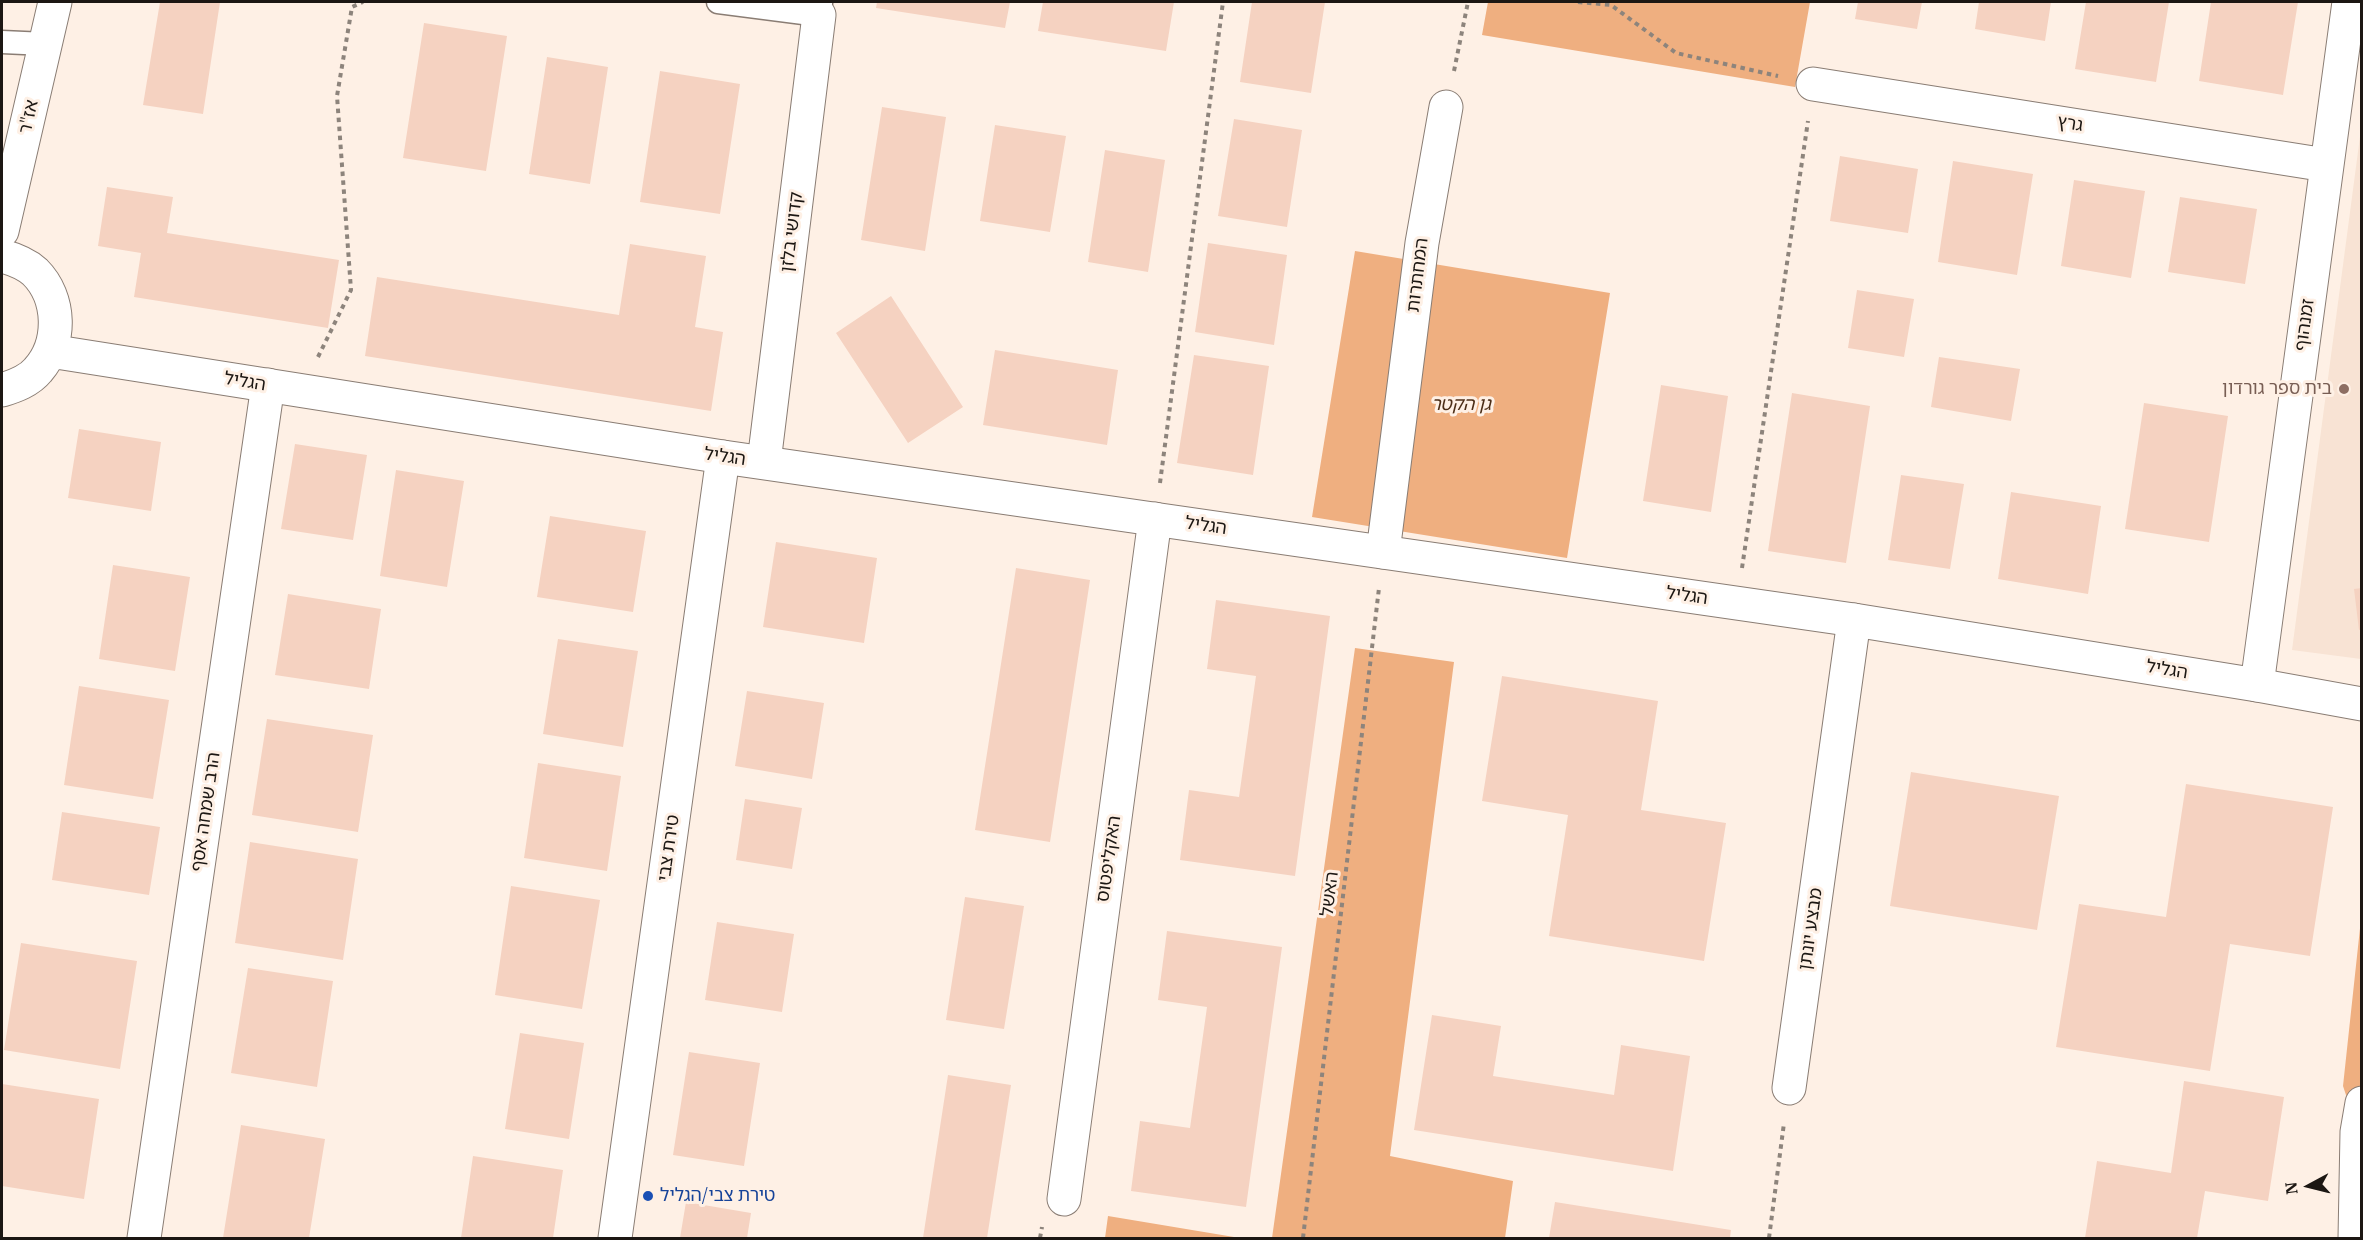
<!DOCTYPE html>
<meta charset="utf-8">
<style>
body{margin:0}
#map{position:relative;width:2363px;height:1240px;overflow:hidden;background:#fef0e5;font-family:"IBM Plex Serif",serif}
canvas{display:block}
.frame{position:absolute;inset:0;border:3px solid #1c1713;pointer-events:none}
.north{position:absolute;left:2279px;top:1156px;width:60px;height:60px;-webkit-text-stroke:4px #fef0e5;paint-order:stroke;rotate:263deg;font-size:16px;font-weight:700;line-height:24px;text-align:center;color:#1c1713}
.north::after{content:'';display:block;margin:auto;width:21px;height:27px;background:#1c1713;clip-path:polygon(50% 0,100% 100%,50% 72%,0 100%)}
</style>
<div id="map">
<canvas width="2363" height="1240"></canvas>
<div class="frame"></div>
<div class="north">N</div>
</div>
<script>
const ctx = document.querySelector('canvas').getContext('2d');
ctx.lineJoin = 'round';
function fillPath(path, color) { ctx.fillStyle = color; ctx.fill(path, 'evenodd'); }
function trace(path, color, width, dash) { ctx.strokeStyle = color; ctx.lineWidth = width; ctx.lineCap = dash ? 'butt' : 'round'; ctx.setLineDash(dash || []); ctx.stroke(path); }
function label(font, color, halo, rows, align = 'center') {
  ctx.font = font + ' "IBM Plex Serif","Noto Sans Hebrew",serif'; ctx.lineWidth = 6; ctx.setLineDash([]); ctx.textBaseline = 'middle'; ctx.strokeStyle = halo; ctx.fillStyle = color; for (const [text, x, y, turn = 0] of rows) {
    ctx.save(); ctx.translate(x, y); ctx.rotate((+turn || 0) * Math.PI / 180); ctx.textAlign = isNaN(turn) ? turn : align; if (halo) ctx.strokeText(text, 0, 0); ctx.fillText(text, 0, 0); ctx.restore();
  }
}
fillPath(new Path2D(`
 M2361,129V659L2292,650Z`), '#f8e3d4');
fillPath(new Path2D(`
 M1488,2H1810L1795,87L1482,35Z
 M1355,251L1610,293L1567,558L1312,517Z
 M1355,648L1454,662L1390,1156L1513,1181L1505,1238H1272Z
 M2361,919V1140L2343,1086Z
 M1108,1216L1240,1238H1105Z`), '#efaf80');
fillPath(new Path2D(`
 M160,2H220L203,114L143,105Z
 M877,2H1010L1005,28L876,8Z
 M1043,2H1174L1166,51L1038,31Z
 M1252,2H1325L1311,93L1240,82Z
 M1858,2H1922L1917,29L1855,19Z
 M1979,2H2051L2045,41L1975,29Z
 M2086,2H2169L2156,82L2075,69Z
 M2211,2H2298L2283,95L2199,81Z
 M424,23L507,36L486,171L403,158Z
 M547,57L608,67L590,184L529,174Z
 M660,71L740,84L720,214L640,202Z
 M882,107L946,117L925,251L861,240Z
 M1234,119L1302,130L1287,227L1218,216Z
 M995,125L1066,136L1050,232L980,221Z
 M1105,150L1165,160L1148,272L1088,262Z
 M1840,156L1918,169L1908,233L1830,221Z
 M1953,161L2033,174L2017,275L1938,262Z
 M2074,180L2145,191L2131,278L2061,266Z
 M107,187L173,197L167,233L339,260L328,328L134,297L141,253L98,246Z
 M2180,197L2257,209L2245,284L2168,272Z
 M1208,243L1287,255L1274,345L1195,332Z
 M630,244L706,256L695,327L723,332L711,411L365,356L377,277L619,315Z
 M1857,290L1914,299L1904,357L1848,348Z
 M891,296L963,407L908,443L836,333Z
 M995,350L1118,370L1107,445L983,425Z
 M1194,355L1269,366L1253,475L1177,463Z
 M1939,357L2020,369L2011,421L1931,407Z
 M1661,385L1728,396L1711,512L1643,501Z
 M1792,393L1870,406L1846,563L1768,551Z
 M2144,403L2228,416L2209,542L2125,529Z
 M79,429L161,442L151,511L68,498Z
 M295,444L367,455L353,540L281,529Z
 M396,470L464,481L447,587L380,576Z
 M1901,475L1964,484L1950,569L1888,560Z
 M2011,492L2101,506L2088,594L1998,579Z
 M550,516L646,531L633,612L537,597Z
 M776,542L877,558L864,643L763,627Z
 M113,565L190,577L175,671L99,659Z
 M1016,568L1090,580L1050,842L975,830Z
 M2362,588V629L2359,630L2354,589Z
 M288,594L381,609L369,689L275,675Z
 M1216,600L1330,616L1295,876L1180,860L1189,790L1239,797L1256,676L1207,669Z
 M558,639L638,651L623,747L543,734Z
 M1502,676L1658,701L1641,810L1726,823L1704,961L1549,936L1568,815L1482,801Z
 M79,686L169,700L153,799L64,785Z
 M747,691L824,703L812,779L735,766Z
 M267,719L373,735L358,832L252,815Z
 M538,763L621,776L607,871L524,858Z
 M1911,772L2059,796L2037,930L1890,906Z
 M2186,784L2333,807L2310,956L2230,944L2210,1071L2056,1047L2079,904L2166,917Z
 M745,799L802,808L792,869L736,860Z
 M62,812L160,827L149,895L52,880Z
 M250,842L358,859L343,960L235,943Z
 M511,886L600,900L582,1009L495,995Z
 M965,897L1024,906L1004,1029L946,1020Z
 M717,922L794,934L782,1012L705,1000Z
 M1167,931L1282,947L1246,1207L1131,1191L1140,1121L1190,1128L1207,1007L1158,1000Z
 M21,943L137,961L120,1069L4,1050Z
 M248,968L333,981L317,1087L231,1073Z
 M1432,1015L1501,1026L1493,1076L1614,1095L1621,1045L1690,1056L1673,1171L1414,1130Z
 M520,1033L584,1043L569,1139L505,1129Z
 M689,1052L760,1063L744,1166L673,1155Z
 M948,1075L1011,1085L987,1238H923Z
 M2184,1081L2284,1097L2268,1201L2205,1191L2197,1238H2085L2097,1161L2171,1173Z
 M2,1084L99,1099L84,1199L2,1186Z
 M241,1125L325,1139L309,1238H223Z
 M473,1156L563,1170L553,1238H461Z
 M686,1202L751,1213L747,1238H680Z
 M1555,1202L1731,1230L1730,1238H1549Z`), '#f5d2c1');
const service = new Path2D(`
 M718,2L819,15L821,3
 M2,42L46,44`);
const minor = new Path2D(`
 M1813,84L2326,165
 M764,462L819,15
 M1383,552L1422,243L1446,107
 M2257,685L2349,2
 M1789,1088L1854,620
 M1064,1199L1155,519
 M144,1238L268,385
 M615,1238L723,457
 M2355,1238L2357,1132L2362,1103`);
const tertiary = new Path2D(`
 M2,231L55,2
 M2,256C13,259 26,264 35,272C61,298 62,343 38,370C29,381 15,386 2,390
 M50,351L723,457L1854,620L2257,685L2362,704`);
trace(service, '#8a7d74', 25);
trace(minor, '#8a7d74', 35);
trace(tertiary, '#8a7d74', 35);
trace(new Path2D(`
 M1578,2L1611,5L1676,53L1778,76
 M1454,71L1468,2
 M318,357L351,290L337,96L352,7L363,2
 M1160,483L1223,2
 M1742,568L1808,121
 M1040,1238L1042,1227
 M1303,1238L1379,588
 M1769,1238L1784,1123`), '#8d847c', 4, [4.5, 4.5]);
trace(service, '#fff', 22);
trace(minor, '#fff', 33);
trace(tertiary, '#fff', 33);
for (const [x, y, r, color] of [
 [2344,389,6,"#8d6e63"],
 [648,1196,6,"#1a4fb4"]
]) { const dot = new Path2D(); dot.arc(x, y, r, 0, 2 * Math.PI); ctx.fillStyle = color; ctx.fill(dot); trace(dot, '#fef0e5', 2); }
label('18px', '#1c1713', '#fef0e5', [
 ["אז\"ר",29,117,-77],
 ["גרץ",2070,124,9],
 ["קדושי בלזן",792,232,-83],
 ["המחתרות",1418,275,-83],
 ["זמנהוף",2305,325,-82],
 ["הגליל",245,382,9],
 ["הגליל",725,457,8],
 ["הגליל",1206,526,8],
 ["הגליל",1687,596,8],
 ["הגליל",2167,670,9],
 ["הרב שמחה אסף",206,812,-82],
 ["טירת צבי",669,848,-82],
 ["האקליפטוס",1109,859,-82],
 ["האשל",1330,894,-83],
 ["מבצע יונתן",1811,929,-82]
]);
label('18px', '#785e54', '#fef0e5', [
 ["בית ספר גורדון",2332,389]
], 'right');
label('italic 18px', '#4c2d16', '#fef0e5', [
 ["גן הקטר",1461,405]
]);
label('18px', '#164399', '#fef0e5', [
 ["טירת צבי/הגליל",660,1196]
], 'left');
</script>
